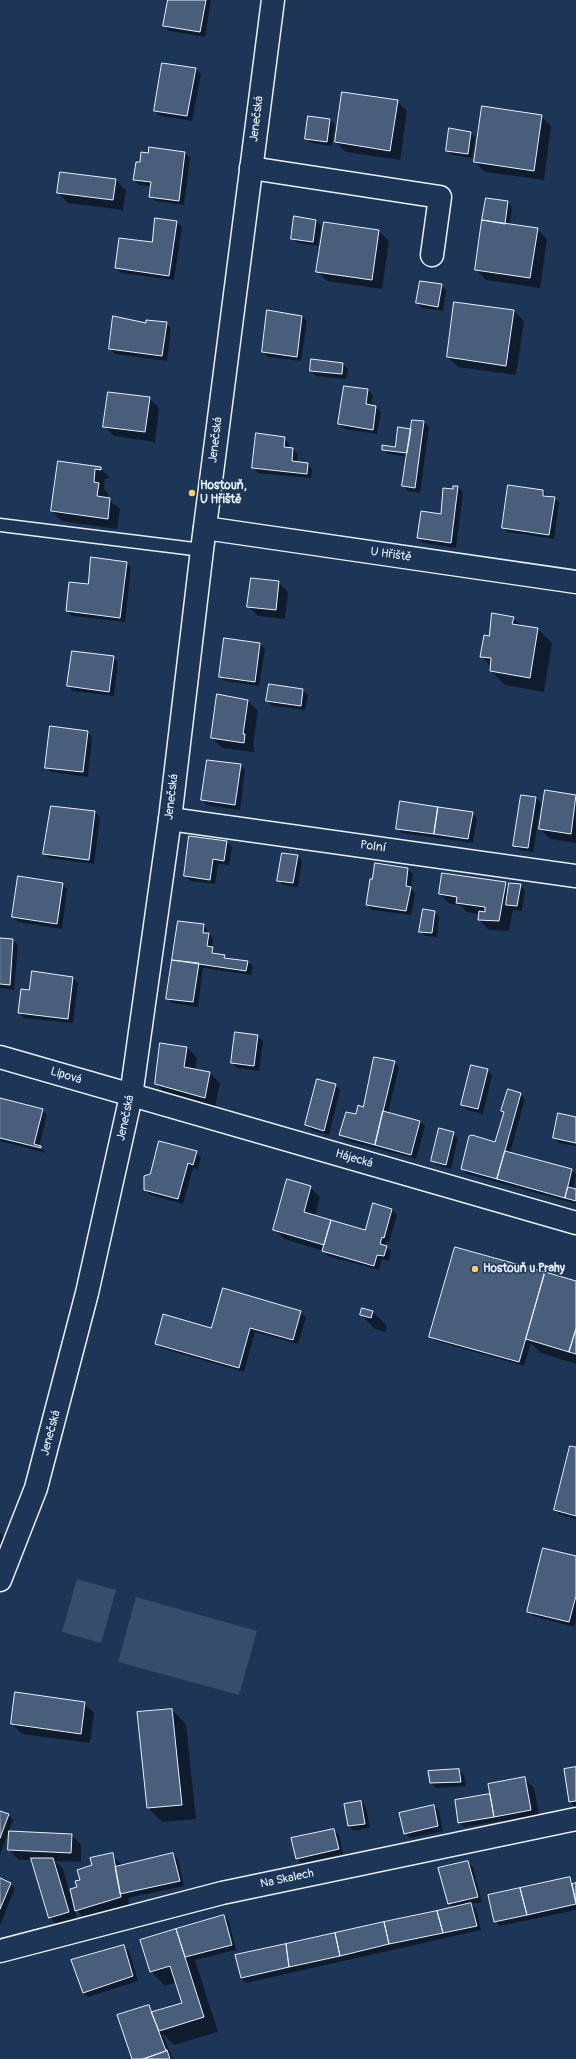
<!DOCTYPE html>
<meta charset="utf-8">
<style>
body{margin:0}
canvas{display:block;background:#1d3557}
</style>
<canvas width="576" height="2059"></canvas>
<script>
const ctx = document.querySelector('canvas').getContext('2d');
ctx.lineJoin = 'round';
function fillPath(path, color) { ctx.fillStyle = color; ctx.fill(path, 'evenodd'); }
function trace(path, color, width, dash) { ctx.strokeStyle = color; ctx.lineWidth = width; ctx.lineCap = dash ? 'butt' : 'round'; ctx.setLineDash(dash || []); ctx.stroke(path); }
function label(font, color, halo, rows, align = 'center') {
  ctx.font = font + ' Pangolin,sans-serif'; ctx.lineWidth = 3; ctx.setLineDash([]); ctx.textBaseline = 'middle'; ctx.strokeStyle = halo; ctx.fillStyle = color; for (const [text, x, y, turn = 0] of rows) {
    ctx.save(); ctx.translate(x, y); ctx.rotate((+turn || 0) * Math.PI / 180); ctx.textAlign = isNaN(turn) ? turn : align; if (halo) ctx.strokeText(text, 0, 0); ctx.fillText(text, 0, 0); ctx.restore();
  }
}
fillPath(new Path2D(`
 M77,1579L116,1590L101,1643L62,1632Z
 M136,1597L257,1631L239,1695L118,1662Z`), '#374d6c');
fillPath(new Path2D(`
 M169,0H211L205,37L169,31L164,26Z
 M196,69L201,74L192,121L160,116L155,111Z
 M397,101L407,111L400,160L346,152L336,142Z
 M541,116L551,126L544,180L485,172L475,162Z
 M309,117L330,120L335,125L332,146L311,143L306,138Z
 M470,132L475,137L472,158L452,155L447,150Z
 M185,153L190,158L184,205L155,201L150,196L152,186L139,185L134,180L141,164L149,154Z
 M116,180L126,190L123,210L68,203L58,193Z
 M507,202L512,207L510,225L537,229L547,239L540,288L486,280L476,270Z
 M316,221L321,226L318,246L297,243L292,238Z
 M177,222L182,227L174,280L121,273L116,268L153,243Z
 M379,231L389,241L382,289L327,281L317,271Z
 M441,285L446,290L443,311L422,308L417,303Z
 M514,311L524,321L516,375L458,367L448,357Z
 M302,316L307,321L301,361L268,357L263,352Z
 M166,323L171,328L167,361L115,354L110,349L147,324Z
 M343,364L348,369L346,379L316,376L311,371Z
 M345,387L368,390L373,395L371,406L376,407L381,412L377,434L344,429L339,424Z
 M149,398L159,408L155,442L114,436L104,426Z
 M413,421L424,422L429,427L420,493L408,491L403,486L408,457L388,454L383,449L396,448L412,430Z
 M284,438L289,443V449H293L298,454L297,463L307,464L312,469L311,478L258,473L253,468Z
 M59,462L100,468L110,478L105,479L104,489L108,494V499L120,509L117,529L62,521L52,511Z
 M454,487H458L463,492L456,548L423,543L418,538L442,515Z
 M543,491L548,497L554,498L559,503L554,539L508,532L503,527Z
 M126,562L131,567L125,622L72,616L67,611L89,586Z
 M278,582L288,592L285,619L258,616L248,606Z
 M513,618L522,626L538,629L552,643L544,692L505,685L491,671V667L481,656L490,637Z
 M260,644L265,649L259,686L225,681L220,676Z
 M113,657L118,662L114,696L73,691L68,686Z
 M303,690L308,695L305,710L272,706L267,701Z
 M218,696L248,701L258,711L253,744L254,752L222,748L212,738Z
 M87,732L92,737L88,777L51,772L46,767Z
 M240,765L245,770L240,810L207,805L202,800Z
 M546,791L576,796V843L550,839L540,829Z
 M522,796L536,798L541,803L533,852L519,850L514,845Z
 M52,807L95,812L100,817L94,864L49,858L44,853Z
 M472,813L477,818L473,843L402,833L397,828Z
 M190,837L227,842L232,847L229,865L218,864L215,884L190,881L185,876Z
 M298,856L302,861L298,887L283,885L278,880Z
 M408,869L413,874L411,888L415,893L411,915L372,910L367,905Z
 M506,883L509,887L520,885L525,890L522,911L513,910L509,931L489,930L479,920V914L467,912L460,905L450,904L440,894Z
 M62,884L67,889L62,929L18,922L13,917Z
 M434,912L439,917L437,937L425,936L420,931Z
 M204,925L213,939L212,948L217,955L225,956L228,959L248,962L253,967L251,975L203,968L198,1007L172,1003L167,998Z
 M0,939L13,940L18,945L14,990L0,988Z
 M73,978L78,983L73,1023L24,1018L19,1013L30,992Z
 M258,1036L263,1041L259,1071L237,1068L232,1063Z
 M187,1047L197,1058L195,1070L210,1073L220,1083L215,1107L166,1094L156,1084Z
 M394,1062L399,1067L388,1113L420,1121L425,1126L416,1159L345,1140L340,1135L364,1108Z
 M487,1070L492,1075L483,1114L467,1110L462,1105Z
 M335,1085L340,1090L329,1135L311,1130L306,1125Z
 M520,1094L525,1099L510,1153L571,1170L576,1174L573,1190H576V1204L467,1174L462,1169L495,1143L505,1113L502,1111Z
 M0,1099L42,1110L47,1115L39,1147L46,1153L0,1141Z
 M576,1118V1142L558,1138V1140L576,1144V1146L559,1143L554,1138Z
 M453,1133L458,1138L451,1169L437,1165L432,1160Z
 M196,1152L201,1157L198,1169L193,1168L183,1204L150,1195L145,1190Z
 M310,1187L320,1197L315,1217L366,1232L373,1204L392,1210L397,1215L389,1242H386L385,1246L391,1251L389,1261L382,1259L379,1270L328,1256L324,1251L284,1239L274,1229Z
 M456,1248L576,1282V1364L541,1353L531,1343L524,1366L436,1341L431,1336Z
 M301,1312L306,1317L298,1344L255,1332L244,1372L161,1348L156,1343L212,1329Z
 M373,1312L387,1326L386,1332L375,1329L361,1315Z
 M576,1448V1519L560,1515L555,1510Z
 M0,1533L6,1538L0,1554Z
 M576,1557V1619L574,1627L533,1616L528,1611Z
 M84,1703L94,1713L90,1743L22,1734L12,1724Z
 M172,1710L186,1724L196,1819L162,1822L148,1808L138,1713Z
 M576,1768V1808L570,1802L566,1770Z
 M459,1770L464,1775L466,1786L436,1788L431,1783Z
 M524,1778L534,1788L540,1820L505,1826L500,1821L464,1827L459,1822L489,1795Z
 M361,1802L366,1807L370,1828L354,1831L349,1826Z
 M434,1806L439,1811L443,1831L410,1838L405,1833Z
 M0,1812L9,1815L13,1820L0,1855Z
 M334,1830L339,1835L343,1854L301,1863L296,1858Z
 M71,1834L81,1845V1862L55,1861L63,1869L72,1902H74L81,1880L93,1866L112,1855L123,1866L173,1854L178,1859L184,1886L128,1898L130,1907L86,1920L74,1907L78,1922L60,1928L50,1918L33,1860H19L9,1850Z
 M468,1862L473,1867L482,1902L471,1904L476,1909L481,1930L246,1983L241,1978L454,1908L449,1903Z
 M570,1878L576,1884V1910L500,1926L495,1921Z
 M0,1879L10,1883L15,1888L0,1926Z
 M224,1916L229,1921L236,1950L195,1960L218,2032L174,2045L162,2033L173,2059H133L148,2006L154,2012L183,2003L177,1982L165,1986L151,1971L141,1940Z
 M124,1946L129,1951L138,1981L88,1997L83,1992Z`), '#0007');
const building = new Path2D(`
 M168,0H206L200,32L163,26Z
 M162,63L196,68L187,116L154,111Z
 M342,92L398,100L390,151L335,142Z
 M482,106L542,115L534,171L474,162Z
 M308,116L330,119L327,142L305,139Z
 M449,128L471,132L468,154L446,151Z
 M149,147L185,152L179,201L149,197L151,182L133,180L136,162H140L141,152L148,153Z
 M60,172L116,179L113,200L57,193Z
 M486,198L508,201L505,224L482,220Z
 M294,216L316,220L313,242L291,239Z
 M155,218L177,221L169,276L115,268L119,238L152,242Z
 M482,220L538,228L530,278L475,270Z
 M324,222L379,230L372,280L316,272Z
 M420,281L442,284L438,307L416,303Z
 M454,302L514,310L506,366L447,357Z
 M267,310L302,316L297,357L262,352Z
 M113,316L146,323V320L167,322L162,356L109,349Z
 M311,359L343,363L342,374L310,371Z
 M344,386L368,389L366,404L376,406L373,430L338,424Z
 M108,392L150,397L145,432L103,427Z
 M412,420L424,421L415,488L402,486Z
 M398,427L411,429L407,453L382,450V445L395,447Z
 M256,433L285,437L284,447L293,448L292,461L308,463L307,474L252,468Z
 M58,461L101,467V470L95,469L94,482L99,483L97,496L110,498L108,519L51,511Z
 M508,485L543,490V496L555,497L549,535L502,528Z
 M453,486H458L451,543L417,538L421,511L441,514L443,488L453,489Z
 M91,557L127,562L120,618L66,611L69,582L88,584Z
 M251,578L279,581L276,610L247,607Z
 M492,613L514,617L512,624L538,628L530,678L490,671L491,658L480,657L484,635L489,636Z
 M224,638L260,643L255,682L219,677Z
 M72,651L114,656L109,692L67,686Z
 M269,684L303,689L301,706L266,701Z
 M217,694L248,700L243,734H245L244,743L211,738Z
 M50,726L88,731L83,772L45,768Z
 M207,760L241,764L235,805L201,800Z
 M545,790L576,795L571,834L539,829Z
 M521,795L536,797L528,848L513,846Z
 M400,801L438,807L434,834L396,829Z
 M51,806L95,811L89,860L43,854Z
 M438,807L473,812L468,839L434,834Z
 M189,836L227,841L224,861L213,859L210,880L184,876Z
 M282,853L298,855L293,883L277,881Z
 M375,863L408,868L406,886L411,887L406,911L366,905L370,879H372Z
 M442,873L506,882L499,921L478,920L479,911L485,912V907L456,903L457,897L439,894Z
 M18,876L63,883L57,924L12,917Z
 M509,883L521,884L517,906L506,905Z
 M423,909L435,911L432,933L419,932Z
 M178,921L204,924L203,933H209L207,946L213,947L212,953L225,955L224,958L248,961L246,971L172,960Z
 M0,938L13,939L10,985L0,984Z
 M172,960L199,963L193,1002L166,999Z
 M32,971L73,977L68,1019L18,1013L21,989L29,990Z
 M235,1032L258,1035L254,1066L231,1063Z
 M160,1043L187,1047L184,1067L210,1072L205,1098L155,1084Z
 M374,1057L395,1061L375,1145L339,1135L346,1112L356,1114L358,1105L363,1107Z
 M471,1065L488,1069L478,1109L461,1105Z
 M317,1079L336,1084L324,1131L305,1125Z
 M508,1089L521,1093L497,1179L461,1169L469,1136L472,1135L495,1142L504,1112L501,1111Z
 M0,1098L43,1109L34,1144L41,1146V1148L0,1138Z
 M383,1111L420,1121L411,1155L375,1145Z
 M558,1113L576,1117V1143L553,1138Z
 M439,1128L454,1132L446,1165L431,1161Z
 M159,1141L197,1151L193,1165L188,1163L178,1199L144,1190V1176L150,1174Z
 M505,1151L572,1169L565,1198L497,1179Z
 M287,1179L311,1186L304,1212L331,1220L324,1245L273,1230Z
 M568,1187L576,1189V1201L565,1198Z
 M373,1203L392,1209L384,1238L382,1237L380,1244L387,1246L384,1256L377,1255L374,1266L322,1251L331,1220L365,1230Z
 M455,1247L545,1272L519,1362L429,1337Z
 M545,1272L576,1281V1329L569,1352L526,1339Z
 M223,1288L301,1311L293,1340L250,1328L239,1368L155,1344L163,1314L211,1328Z
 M362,1308L373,1311L371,1318L360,1315Z
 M576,1329V1354L569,1352Z
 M570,1446L576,1447V1516L554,1510Z
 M543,1548L576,1556V1596L569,1622L527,1612Z
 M15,1692L85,1702L81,1734L11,1724Z
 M172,1709L182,1805L147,1808L137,1712Z
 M576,1767V1801L569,1802L564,1769Z
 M459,1769L461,1782L430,1783L428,1771Z
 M525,1777L531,1810L494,1817L488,1784Z
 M490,1794L494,1817L458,1823L455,1800Z
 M361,1801L365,1824L348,1826L344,1804Z
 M434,1805L438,1826L404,1834L399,1813Z
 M0,1811L9,1814L0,1838Z
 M334,1829L339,1849L296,1859L291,1838Z
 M9,1831L72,1834L71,1853L8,1850Z
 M113,1853L121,1897L75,1911L70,1889L77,1887L75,1881L80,1880L77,1870L92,1865L90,1858Z
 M173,1853L180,1881L120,1894L115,1867Z
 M31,1858H53L69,1912L49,1918Z
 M468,1861L478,1897L448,1904L438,1868Z
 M570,1877L576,1904L527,1915L520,1888Z
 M0,1878L11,1883L0,1909Z
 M576,1883V1902L572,1884Z
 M520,1888L527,1915L494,1922L488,1895Z
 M471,1903L477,1926L443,1933L437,1911Z
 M437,1911L443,1933L389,1944L384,1922Z
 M224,1915L232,1945L185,1957L176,1929Z
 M384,1922L389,1944L340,1956L335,1933Z
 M176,1929L204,2017L159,2031L151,2012L182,2003L170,1966L150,1972L140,1940Z
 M335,1933L340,1956L289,1967L286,1944Z
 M286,1944L289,1967L241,1978L235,1955Z
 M124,1945L133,1976L83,1993L71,1960Z
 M149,2005L166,2051L143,2059H132L117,2015Z
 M167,2050L170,2059H143L166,2051Z`);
fillPath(building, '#495e7a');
trace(building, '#e8f1f8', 1);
const service = new Path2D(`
 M0,525L202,550`);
const minor = new Path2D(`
 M251,168L440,197L432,255
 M205,528L576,582
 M170,819L576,876
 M0,1057L576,1223`);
const tertiary = new Path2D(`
 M0,1580L36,1488L87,1293L131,1096L170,819L202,550L273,0
 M0,1951L222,1893L576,1819`);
trace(service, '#e8f1f8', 15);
trace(minor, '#e8f1f8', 25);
trace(tertiary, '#e8f1f8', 25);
trace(service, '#1d3557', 12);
trace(minor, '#1d3557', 22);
trace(tertiary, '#1d3557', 22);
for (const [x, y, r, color] of [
 [192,493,4,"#ffd166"],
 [475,1269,4,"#ffd166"]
]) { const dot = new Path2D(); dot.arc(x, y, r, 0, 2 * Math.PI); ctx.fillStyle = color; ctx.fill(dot); trace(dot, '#1d3557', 1.5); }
label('12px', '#e8f1f8', '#1d3557', [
 ["Jenečská",257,119,-83],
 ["Jenečská",216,440,-83],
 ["U Hřiště",391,555,8],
 ["Jenečská",172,797,-83],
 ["Polní",373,847,8],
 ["Lipová",66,1076,17],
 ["Jenečská",126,1118,-78],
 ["Hájecká",354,1159,16],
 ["Jenečská",51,1433,-75],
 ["Na Skalech",287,1879,-12]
]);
label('bold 12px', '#e8f1f8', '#1d3557', [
 ["Hostouň,",200,486],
 ["U Hřiště",200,500],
 ["Hostouň u Prahy",483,1269]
], 'left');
</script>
